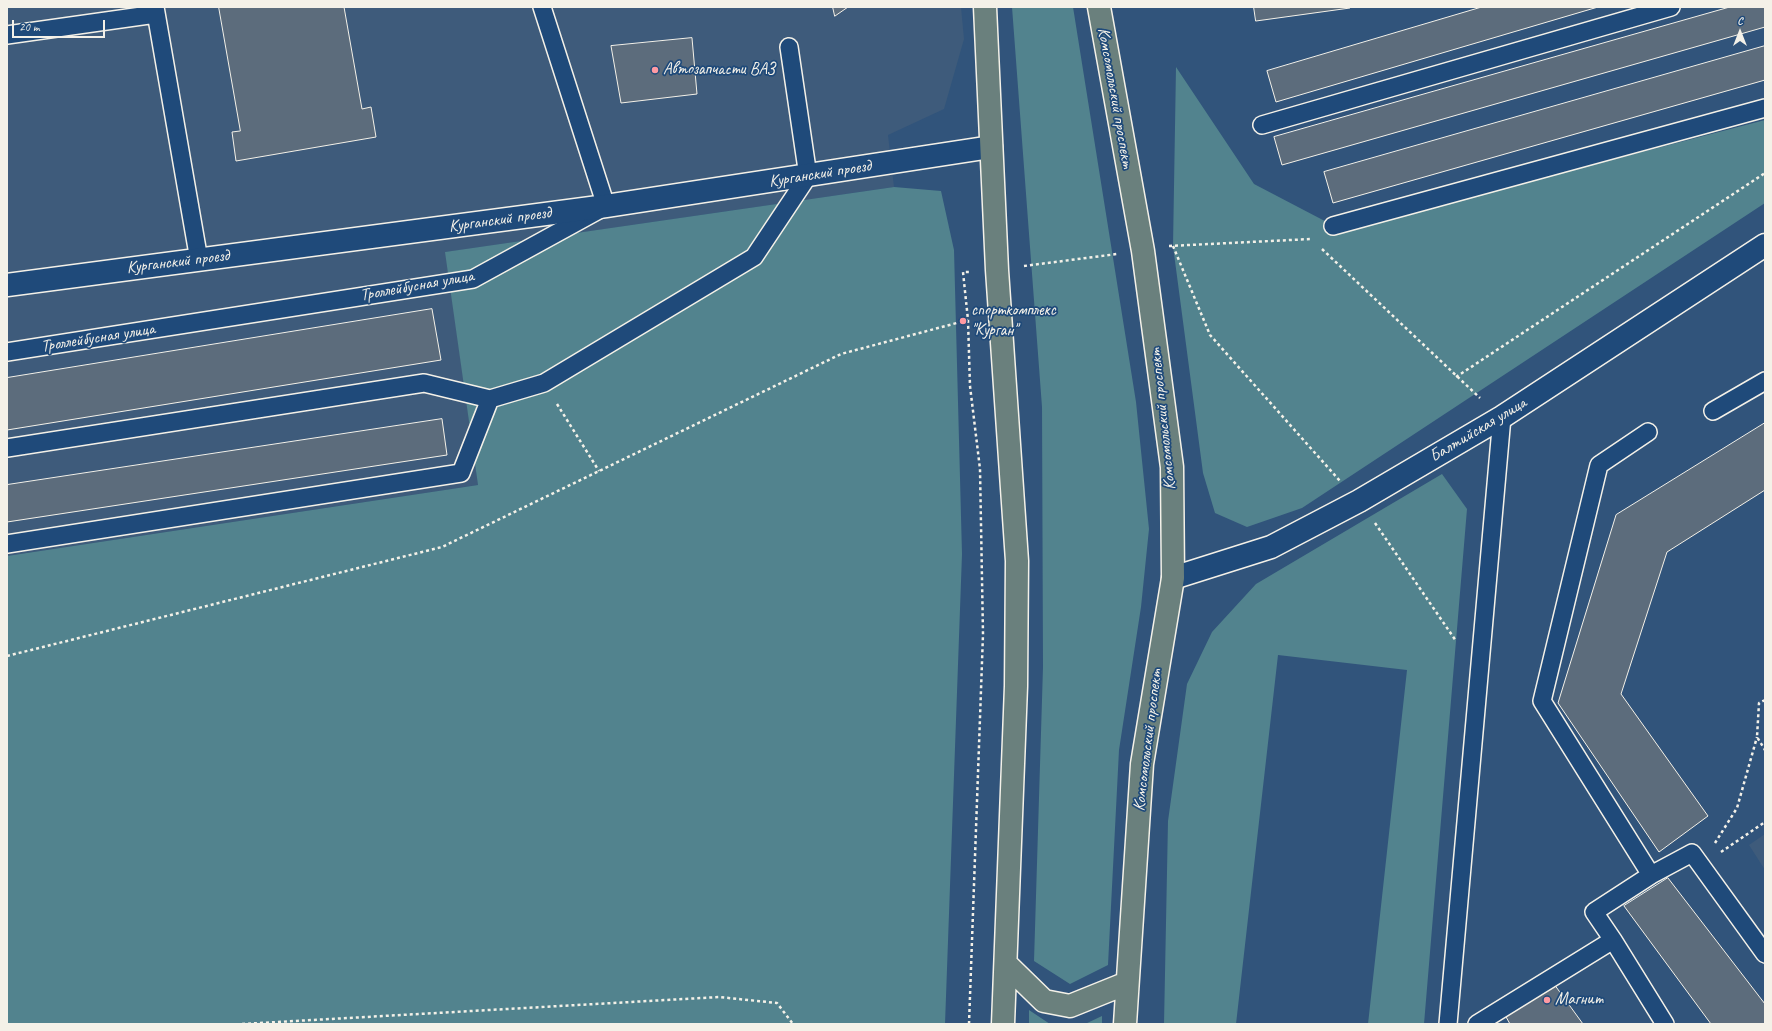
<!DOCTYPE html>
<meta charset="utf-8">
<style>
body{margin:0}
#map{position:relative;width:1772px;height:1031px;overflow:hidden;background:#31547b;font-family:Caveat,sans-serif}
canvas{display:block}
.frame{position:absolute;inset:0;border:8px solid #f4f1e8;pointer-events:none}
.north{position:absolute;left:1720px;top:12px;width:40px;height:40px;-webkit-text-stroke:3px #1f4a7a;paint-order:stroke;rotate:0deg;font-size:11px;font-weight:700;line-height:16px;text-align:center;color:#f4f1e8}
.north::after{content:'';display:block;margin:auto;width:14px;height:18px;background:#f4f1e8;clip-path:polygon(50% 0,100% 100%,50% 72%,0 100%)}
.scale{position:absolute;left:12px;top:20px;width:93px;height:18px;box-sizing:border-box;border:2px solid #f4f1e8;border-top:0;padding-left:5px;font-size:12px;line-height:14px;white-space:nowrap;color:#f4f1e8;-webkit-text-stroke:3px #1f4a7a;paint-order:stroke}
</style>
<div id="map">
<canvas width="1772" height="1031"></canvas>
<div class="frame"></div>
<div class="north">С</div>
<div class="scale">20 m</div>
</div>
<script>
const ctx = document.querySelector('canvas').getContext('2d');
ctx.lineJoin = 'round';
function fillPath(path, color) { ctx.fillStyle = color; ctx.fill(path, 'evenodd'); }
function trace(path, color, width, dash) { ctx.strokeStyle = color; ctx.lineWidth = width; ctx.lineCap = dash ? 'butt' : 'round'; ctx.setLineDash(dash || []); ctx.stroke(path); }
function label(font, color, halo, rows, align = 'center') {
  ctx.font = font + ' Caveat,sans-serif'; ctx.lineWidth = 3.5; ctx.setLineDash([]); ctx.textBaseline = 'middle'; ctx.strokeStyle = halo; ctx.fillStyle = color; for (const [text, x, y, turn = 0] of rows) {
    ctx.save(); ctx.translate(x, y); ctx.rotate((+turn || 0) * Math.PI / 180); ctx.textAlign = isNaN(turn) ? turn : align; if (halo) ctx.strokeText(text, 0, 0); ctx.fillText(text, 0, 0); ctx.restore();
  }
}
fillPath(new Path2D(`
 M7,7H961L964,39L944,109L888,135L894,187L446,252L478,485L7,556Z
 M1765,834V870L1749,845Z`), '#3e5b7b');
fillPath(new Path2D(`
 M1012,7H1073L1136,402L1149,529L1141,607L1119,750L1108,965L1070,984L1034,961L1043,667L1042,407Z
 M1176,67L1254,184L1342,230L1765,120V203L1302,508L1247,527L1215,513L1203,473L1173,246Z
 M894,187L941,191L954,250L962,554L945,1024H7V556L478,485L445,252Z
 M1442,474L1467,509L1424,1024H1368L1407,670L1278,655L1236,1024H1164L1168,821L1187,684L1212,632L1256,584Z
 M1029,1010L1050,1024H1029Z
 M1102,1016V1024H1085Z`), '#52838e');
const building = new Path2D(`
 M219,7H344L362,109L371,107L376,137L236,161L232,132L240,131Z
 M833,7H848L835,16Z
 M1254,7H1350V8L1256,21Z
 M1482,7H1598L1276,102L1267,71Z
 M1730,7H1765V27L1282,165L1274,137Z
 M692,38L697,94L621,103L611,46Z
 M1765,46V80L1333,203L1324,172Z
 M432,309L441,360L7,430V378Z
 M442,419L447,455L7,522V485Z
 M1765,423V490L1667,552L1621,694L1708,816L1659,852L1558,703L1616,515Z
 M1668,878L1765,1004V1024H1711L1624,906Z
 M1554,984L1583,1024H1510L1505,1015Z`);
fillPath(building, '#5c6c7c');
trace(building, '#f4f1e8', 1);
const service = new Path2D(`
 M155,7L199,260
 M7,35L156,14
 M1262,125L1671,7
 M1333,226L1765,108
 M7,352L473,279L606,206L542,7
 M1713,411L1765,381
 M1648,432L1599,465L1542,701L1651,875
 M7,448L424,383L490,399L544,383L754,257L808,176L789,47
 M7,544L461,473L490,399
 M1613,940L1594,912L1651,875L1692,853L1765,954
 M1448,1024L1502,417
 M1477,1024L1613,940L1665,1024`);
const minor = new Path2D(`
 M7,285L606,206L991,147
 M1173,578L1271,547L1359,501L1502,417L1765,245`);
const primary = new Path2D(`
 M985,7L997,270L1017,561L1016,686L1003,1024
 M1099,7L1143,251L1172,467L1173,578L1142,764L1125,1024
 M1006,964L1044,1001L1070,1006L1127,983`);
trace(service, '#f4f1e8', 20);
trace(minor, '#f4f1e8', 25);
trace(primary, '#f4f1e8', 25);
trace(new Path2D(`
 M1169,246L1311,239
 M1173,246L1210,335L1340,481
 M1322,249L1480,398
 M1024,266L1117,254
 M1456,377L1765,173
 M557,404L599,471
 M1375,523L1456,641
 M7,656L442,547L841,354L968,320
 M1765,700L1759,703L1757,737L1765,750
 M1715,843L1737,808L1757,737
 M1721,852L1765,822
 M242,1024L719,997L777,1003L793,1024
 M969,1024L983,634L980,469L970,386L968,320L963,272H970`), '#f4f1e8', 2.5, [3, 3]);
trace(service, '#1f4a7a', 17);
trace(minor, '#1f4a7a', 22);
trace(primary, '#6a807d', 22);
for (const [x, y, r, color] of [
 [655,70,4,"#ff9aa2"],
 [963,321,4,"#ff9aa2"],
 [1547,1000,4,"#ff9aa2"]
]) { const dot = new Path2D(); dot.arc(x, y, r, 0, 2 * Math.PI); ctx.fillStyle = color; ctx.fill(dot); trace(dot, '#1f4a7a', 1.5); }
label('17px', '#f4f1e8', '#1f4a7a', [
 ["Автозапчасти ВАЗ",663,70],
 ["спорткомплекс",971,311],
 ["\"Курган\"",971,331],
 ["Магнит",1555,1000]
], 'left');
label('17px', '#f4f1e8', '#1f4a7a', [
 ["Комсомольский проспект",1115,98,80],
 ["Курганский проезд",820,174,-9],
 ["Курганский проезд",500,220,-8],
 ["Курганский проезд",178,262,-7],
 ["Троллейбусная улица",417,286,-10],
 ["Троллейбусная улица",98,338,-9],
 ["Комсомольский проспект",1163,419,-96],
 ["Балтийская улица",1478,430,-31],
 ["Комсомольский проспект",1148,740,-83]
]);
</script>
